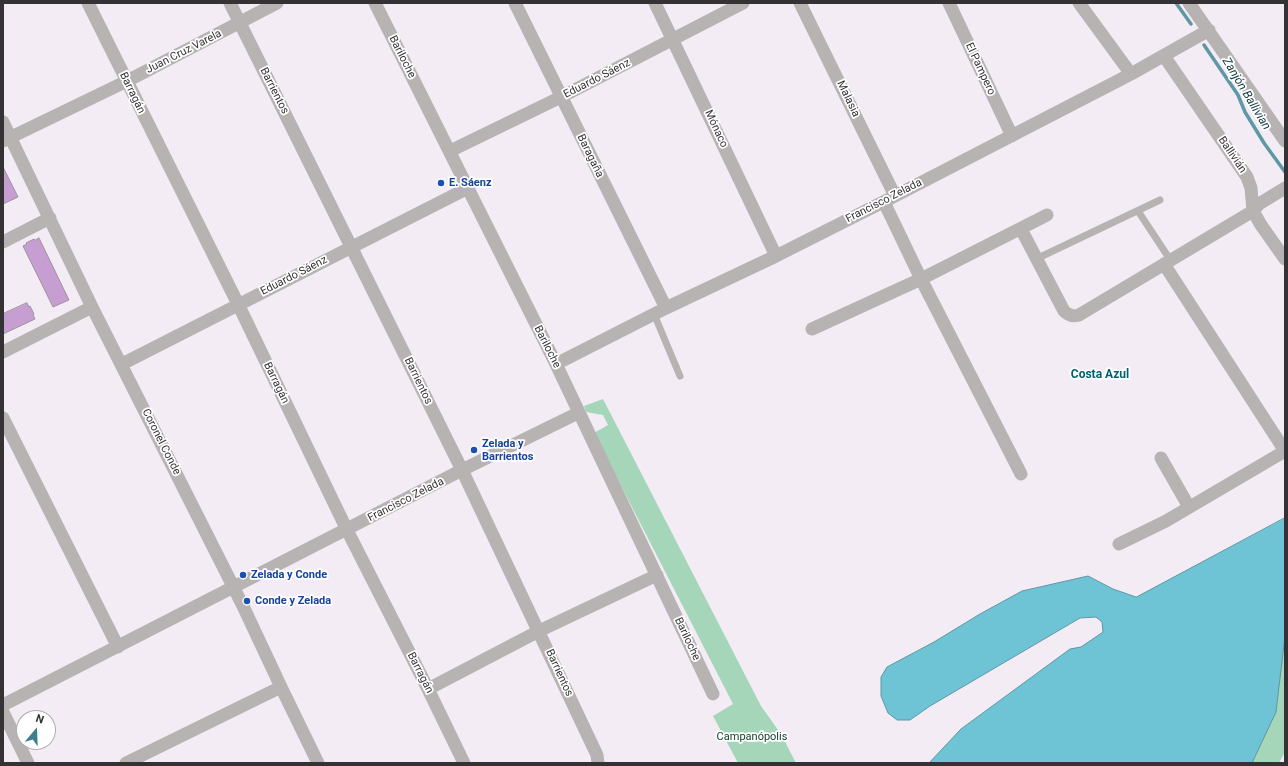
<!DOCTYPE html>
<meta charset="utf-8">
<style>
body{margin:0}
#map{position:relative;width:1288px;height:766px;overflow:hidden;background:#f3ecf5;font-family:Roboto,sans-serif}
canvas{display:block}
.frame{position:absolute;inset:0;border:4px solid #353235;pointer-events:none}
.north{position:absolute;left:16px;top:710px;width:40px;height:40px;box-sizing:border-box;background:#fff;border:1px solid #aeadae;border-radius:50%;rotate:19deg;font-size:11px;font-weight:700;line-height:16px;text-align:center;color:#353235}
.north::after{content:'';display:block;margin:auto;width:14px;height:18px;background:#3b7f8d;clip-path:polygon(50% 0,100% 100%,50% 72%,0 100%)}
</style>
<div id="map">
<canvas width="1288" height="766"></canvas>
<div class="frame"></div>
<div class="north">N</div>
</div>
<script>
const ctx = document.querySelector('canvas').getContext('2d');
ctx.lineJoin = 'round';
function fillPath(path, color) { ctx.fillStyle = color; ctx.fill(path, 'evenodd'); }
function trace(path, color, width, dash) { ctx.strokeStyle = color; ctx.lineWidth = width; ctx.lineCap = dash ? 'butt' : 'round'; ctx.setLineDash(dash || []); ctx.stroke(path); }
function label(font, color, halo, rows, align = 'center') {
  ctx.font = font + ' Roboto,sans-serif'; ctx.lineWidth = 3.5; ctx.setLineDash([]); ctx.textBaseline = 'middle'; ctx.strokeStyle = halo; ctx.fillStyle = color; for (const [text, x, y, turn = 0] of rows) {
    ctx.save(); ctx.translate(x, y); ctx.rotate((+turn || 0) * Math.PI / 180); ctx.textAlign = isNaN(turn) ? turn : align; if (halo) ctx.strokeText(text, 0, 0); ctx.fillText(text, 0, 0); ctx.restore();
  }
}
fillPath(new Path2D(`
 M603,399L761,706L781,734L796,763H738L713,716L733,704L594,433L608,425L603,415L586,412L584,406Z
 M1285,636V752L1279,763H1252L1259,746Z`), '#a5d6b9');
const water = new Path2D(`
 M1285,518V636L1276,712L1252,763H929L961,729L1070,649L1081,647L1103,632L1102,622L1096,617L1080,618L930,706L910,720H897L888,713L881,696V677L887,667L934,642L980,614L1022,591L1088,576L1113,589L1136,597Z`);
fillPath(water, '#6ec4d4');
trace(water, '#5d98a4', 1);
trace(new Path2D(`
 M1176,3L1191,24
 M1204,45L1238,95L1245,112L1264,143L1285,172`), '#5d98a4', 3.5);
const building = new Path2D(`
 M3,167L18,197L3,204Z
 M39,238L69,300L53,307L23,246L27,244L26,243L34,239L35,240Z
 M27,303L29,307L30,306L34,314L33,315L35,319L3,334V314Z`);
fillPath(building, '#c69ed2');
trace(building, '#9a949c', 1);
trace(new Path2D(`
 M1138,211L1171,261
 M1036,259L1160,200
 M654,314L680,376`), '#b8b3b3', 7);
trace(new Path2D(`
 M88,3L238,304L347,530L428,689L464,763
 M230,3L462,470L597,755L598,763
 M375,3L556,364L713,694
 M515,3L666,308
 M655,3L776,256
 M800,3L895,196
 M949,3L1012,136
 M1079,3L1131,74
 M1189,3L1285,141
 M1164,56L1247,177L1251,188L1253,211L1261,225L1285,259
 M3,122L92,307L243,606L281,687L318,763
 M3,141L127,81L277,3
 M450,151L561,97L743,3
 M884,202L921,279L1021,474
 M1021,229L1064,311C1069,315 1072,317 1079,315L1253,211L1259,204L1285,188
 M3,242L50,218
 M1164,264L1285,451
 M812,329L921,279L1047,215
 M3,352L92,307
 M122,364L468,188
 M556,364L666,308L776,256L895,196L1131,74L1209,30
 M3,418L118,647
 M1161,458L1189,507
 M1119,544L1166,521L1285,451
 M428,689L539,631L657,575
 M3,705L462,470L578,413
 M3,712L28,763
 M126,763L281,687`), '#b8b3b3', 13);
for (const [x, y, r, color] of [
 [441,183,4,"#1a4fb4"],
 [474,450,4,"#1a4fb4"],
 [243,575,4,"#1a4fb4"],
 [247,601,4,"#1a4fb4"]
]) { const dot = new Path2D(); dot.arc(x, y, r, 0, 2 * Math.PI); ctx.fillStyle = color; ctx.fill(dot); trace(dot, '#fff', 1.5); }
label('11px', '#353235', '#fff', [
 ["Juan Cruz Varela",184,52,-27],
 ["Bariloche",402,57,63],
 ["El Pampero",980,69,65],
 ["Eduardo Sáenz",597,79,-27],
 ["Barrientos",274,91,63],
 ["Barragán",132,93,64],
 ["Malasia",848,99,64],
 ["Mónaco",716,129,65],
 ["Ballivián",1232,155,56],
 ["Baragaña",590,156,64],
 ["Francisco Zelada",884,201,-27],
 ["Eduardo Sáenz",294,276,-27],
 ["Bariloche",547,347,63],
 ["Barrientos",418,381,64],
 ["Barragán",276,383,64],
 ["Coronel Conde",161,442,63],
 ["Francisco Zelada",406,500,-27],
 ["Bariloche",687,639,65],
 ["Barragán",420,673,63],
 ["Barrientos",559,673,65]
]);
label('bold 11px', '#164399', '#fff', [
 ["E. Sáenz",449,183],
 ["Zelada y",482,444],
 ["Barrientos",482,457],
 ["Zelada y Conde",251,575],
 ["Conde y Zelada",255,601]
], 'left');
label('11px', '#073e26', '#fff', [
 ["Campanópolis",752,737]
]);
label('italic 12px', '#0f3940', '#fff', [
 ["Zanjón Ballivian",1246,94,59]
]);
label('bold 12px', '#006271', '#fff', [
 ["Costa Azul",1100,375]
]);
</script>
